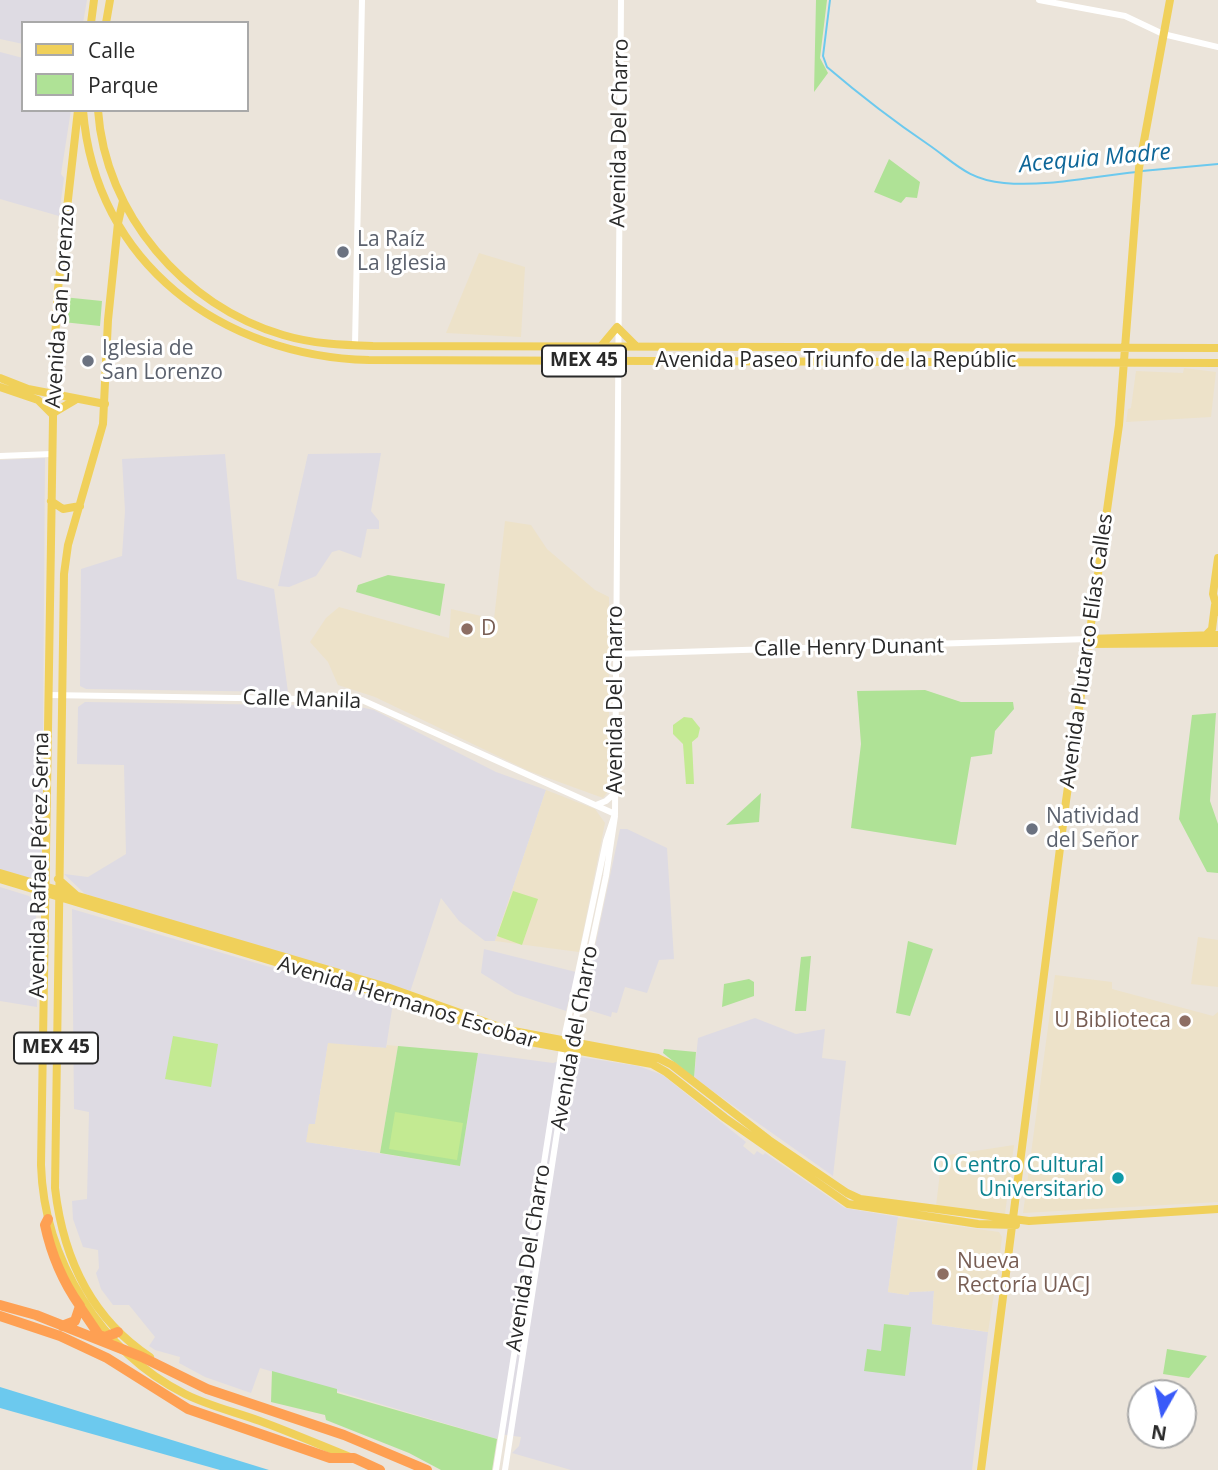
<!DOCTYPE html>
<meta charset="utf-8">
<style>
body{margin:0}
#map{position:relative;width:1218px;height:1470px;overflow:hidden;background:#ebe4da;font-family:"Open Sans",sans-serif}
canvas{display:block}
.legend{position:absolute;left:21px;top:21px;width:228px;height:91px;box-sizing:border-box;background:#fff;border:2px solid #a9a9a9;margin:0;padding:9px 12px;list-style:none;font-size:21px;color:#292929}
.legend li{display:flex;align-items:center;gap:14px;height:35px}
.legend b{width:35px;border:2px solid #a9a9a9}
.north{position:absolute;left:1127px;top:1379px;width:70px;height:70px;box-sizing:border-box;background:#fff;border:2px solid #a9a9a9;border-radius:50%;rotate:189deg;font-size:19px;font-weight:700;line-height:28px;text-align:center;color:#292929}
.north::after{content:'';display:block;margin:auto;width:24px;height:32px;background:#395af9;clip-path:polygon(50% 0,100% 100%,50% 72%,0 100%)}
</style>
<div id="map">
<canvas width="1218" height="1470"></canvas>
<ul class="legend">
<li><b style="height:9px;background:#f0d05a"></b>Calle</li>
<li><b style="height:19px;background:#afe296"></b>Parque</li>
</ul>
<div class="north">N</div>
</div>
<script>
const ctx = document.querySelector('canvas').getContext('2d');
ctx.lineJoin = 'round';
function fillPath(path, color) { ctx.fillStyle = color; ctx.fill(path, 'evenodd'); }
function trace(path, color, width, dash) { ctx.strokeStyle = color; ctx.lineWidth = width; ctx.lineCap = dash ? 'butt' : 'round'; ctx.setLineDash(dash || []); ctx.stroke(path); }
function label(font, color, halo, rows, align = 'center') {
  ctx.font = font + ' "Open Sans",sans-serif'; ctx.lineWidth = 6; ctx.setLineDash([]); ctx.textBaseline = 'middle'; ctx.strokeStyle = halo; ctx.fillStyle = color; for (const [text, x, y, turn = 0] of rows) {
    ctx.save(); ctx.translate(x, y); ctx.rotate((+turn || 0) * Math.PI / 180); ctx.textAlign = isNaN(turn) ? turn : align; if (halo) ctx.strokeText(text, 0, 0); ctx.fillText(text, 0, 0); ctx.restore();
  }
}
fillPath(new Path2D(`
 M0,0H87L83,23H23V44L0,39Z
 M0,52L23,58V110H71L61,174L64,178L59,216L0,199Z
 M381,453L371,511L379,521V529H367L361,558L339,550L332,552L316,576L289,587L278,586L308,454Z
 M225,454L237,579L274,589L288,692L86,689L80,686L81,569L122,556L125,511L122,459Z
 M45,458L42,875L36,881L0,870V460Z
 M85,702L355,706L374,710L496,772L546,790L495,941H485L459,921L441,898L410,992L85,894L64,874L88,877L126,854L124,765L77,764L78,707Z
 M620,829H627L667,848L674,959L659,960L647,993L625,987L617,1013L612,1012L611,1017L582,1008Z
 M0,887L29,896L36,904L37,1007L0,1001Z
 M72,909L393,1003L386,1048L328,1044L315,1125L309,1124L307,1142L460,1166L478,1053L553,1063L574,1056L638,1066L663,1075L746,1142L743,1146L754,1155L757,1151L763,1155L765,1153L845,1208L898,1217L888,1292L909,1295V1292L934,1291L932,1324L988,1332L972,1470H571L512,1453L519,1446L521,1437L499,1434L497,1439L260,1368L251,1393L205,1377L179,1363L180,1357L155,1350L149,1346L155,1337L129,1305H113L101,1289L96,1273L99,1268L98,1250L83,1247L73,1219L72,1201L87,1199L89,1112L74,1109Z
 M484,949L576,972L566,1011L515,994L481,973Z
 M755,1018L796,1034L825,1029L822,1058L846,1061L833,1176L694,1078L698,1038Z`), '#dedbe3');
fillPath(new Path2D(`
 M479,253L525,267L521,337L446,333Z
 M1184,368L1216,372L1211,417L1126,422L1128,409L1131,408L1136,371L1183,373Z
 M505,521L531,525L547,549L595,590L609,597V790L603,798L529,771L375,697L338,685L328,662L310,642L326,618L339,607L449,638L451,609L494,619Z
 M546,790L595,809L605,823L579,952L495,941Z
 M1198,937L1218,940V987L1191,984Z
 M1055,975L1112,982V989L1213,1016L1218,1012V1202L1023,1213Z
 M328,1043L386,1048L387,1045L398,1046L380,1153L306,1142L309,1124H315Z
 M1014,1145L1005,1214L936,1206L942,1156Z
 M898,1218L999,1232L1002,1237L999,1262L988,1332L932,1324L934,1291L910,1292L908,1295L888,1292Z`), '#ede2c9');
fillPath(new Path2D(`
 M816,0H827L820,58L828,73L814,92Z
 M889,159L920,182L917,198L906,197L901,203L874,192Z
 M63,297L102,301L100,326L63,322Z
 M388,575L445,584L440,616L356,592L358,585Z
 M925,690L961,702H1013L1014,709L995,731L992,754L971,757L956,845L851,828L861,744L857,691Z
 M1216,713L1210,801L1218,824V873L1207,872L1179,819L1192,715Z
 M761,793L759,822L726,825Z
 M908,941L933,949L910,1016L896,1013Z
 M811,956L806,1011H795L801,957Z
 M749,979L754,982V996L722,1007L724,984Z
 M398,1046L478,1053L460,1166L380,1153Z
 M664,1049L696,1052L694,1078L663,1053Z
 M884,1324L911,1327L905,1376L864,1371L867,1349L881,1351Z
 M1167,1349L1207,1356L1189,1378L1163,1374Z
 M272,1371L337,1389V1393L497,1439L492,1470H441L409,1453L326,1420L325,1415L271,1402Z`), '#afe296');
fillPath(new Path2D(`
 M684,717L692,718L700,728L698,737L692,742L694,784H686L683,744L673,734V725Z
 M513,891L538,899L522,945L497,936Z
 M173,1036L218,1044L211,1087L165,1079Z
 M395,1112L463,1123L457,1160L389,1149Z`), '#c3ea92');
fillPath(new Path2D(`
 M0,1387L269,1470H220L0,1408Z`), '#6cc9ee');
trace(new Path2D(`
 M830,0L823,56L827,67C861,96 892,120 929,145C955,163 968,180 1004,183C1048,187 1093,176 1137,172
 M1142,171L1218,164`), '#6cc9ee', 2);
trace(new Path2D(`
 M1039,0L1125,16L1163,34L1218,47
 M355,345L362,0
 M0,456L52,454
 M616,654L1088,639
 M48,695L362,700L615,814
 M596,805L606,801L616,792
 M496,1470L562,1048L606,841L615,814L621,0
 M505,1470L571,1042L606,876L615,816`), '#fff', 6);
trace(new Path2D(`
 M91,23L94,0
 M106,23L110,0
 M78,110L58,289L54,356L41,1165C44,1259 100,1351 185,1394C209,1406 235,1412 260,1421C290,1432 320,1445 350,1457
 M83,110C95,264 222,356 369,360L1218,363
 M98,110C105,214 184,306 283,335C313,344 343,345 373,346L1218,348
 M123,201L118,223L108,320L103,424L68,545L64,574L55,1188C63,1257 91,1318 150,1357
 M602,345L617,327L635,345
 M0,378L28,389L105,404
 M0,387L38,400L53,415
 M53,413L75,400
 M51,501L63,509L80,506
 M1218,558L1213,594L1218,612
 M1206,635L1212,629L1215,605
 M1088,639L1218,635
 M1088,644L1218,643
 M0,873L387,987L508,1030L658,1058L672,1065L769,1140L847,1193L860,1199L1029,1221L1218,1209
 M0,879L411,1003L508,1038L652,1064L666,1072L725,1118L848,1204L978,1224L1016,1225
 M58,879L76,895
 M981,1470L1066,801L1119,425L1139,168L1170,0`), '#f0d05a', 8);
trace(new Path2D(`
 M48,1219L45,1225C51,1253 63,1282 80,1306L75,1321L62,1326
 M0,1305L36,1315L142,1357L207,1389L344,1435L427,1470
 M80,1307L99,1335L105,1337L118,1332
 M0,1316L60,1336L107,1358L188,1409L330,1458H354L380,1470`), '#fea053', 10);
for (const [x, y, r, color] of [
 [343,252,7,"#6b7280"],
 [88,361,7,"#6b7280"],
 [467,629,7,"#8d6e63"],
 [1032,829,7,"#6b7280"],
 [1185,1021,7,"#8d6e63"],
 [1118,1178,7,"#0f9aa8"],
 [943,1274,7,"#8d6e63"]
]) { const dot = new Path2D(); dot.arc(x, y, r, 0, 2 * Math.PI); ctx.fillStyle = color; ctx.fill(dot); trace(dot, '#fff', 2.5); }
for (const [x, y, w] of [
 [584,361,84],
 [56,1048,84]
]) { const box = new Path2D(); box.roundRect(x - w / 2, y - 15.5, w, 31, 5); ctx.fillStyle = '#fff'; ctx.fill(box); trace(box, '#292929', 2); }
label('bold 19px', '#292929', null, [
 ["MEX 45",584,361],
 ["MEX 45",56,1048]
]);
label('21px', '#292929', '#fff', [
 ["Avenida Del Charro",620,133,-89],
 ["Avenida San Lorenzo",61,306,-86],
 ["Avenida Paseo Triunfo de la Repúblic",836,361],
 ["Calle Henry Dunant",849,648,-1],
 ["Avenida Plutarco Elías Calles",1087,651,-82],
 ["Calle Manila",302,700,2],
 ["Avenida Del Charro",616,700,-90],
 ["Avenida Rafael Pérez Serna",40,865,-89],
 ["Avenida Hermanos Escobar",407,1003,17],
 ["Avenida del Charro",575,1038,-80],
 ["Avenida Del Charro",529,1258,-81]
]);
label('21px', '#5b616d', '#fff', [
 ["La Raíz",357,240],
 ["La Iglesia",357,264],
 ["Iglesia de",102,349],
 ["San Lorenzo",102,373],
 ["Natividad",1046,817],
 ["del Señor",1046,841]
], 'left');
label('21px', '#785e54', '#fff', [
 ["D",481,629],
 ["U Biblioteca",1171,1021,"right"],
 ["Nueva",957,1262],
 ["Rectoría UACJ",957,1286]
], 'left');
label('21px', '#0d838f', '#fff', [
 ["O Centro Cultural",1104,1166],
 ["Universitario",1104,1190]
], 'right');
label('italic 23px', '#0d6698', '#fff', [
 ["Acequia Madre",1095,159,-5]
]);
</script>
